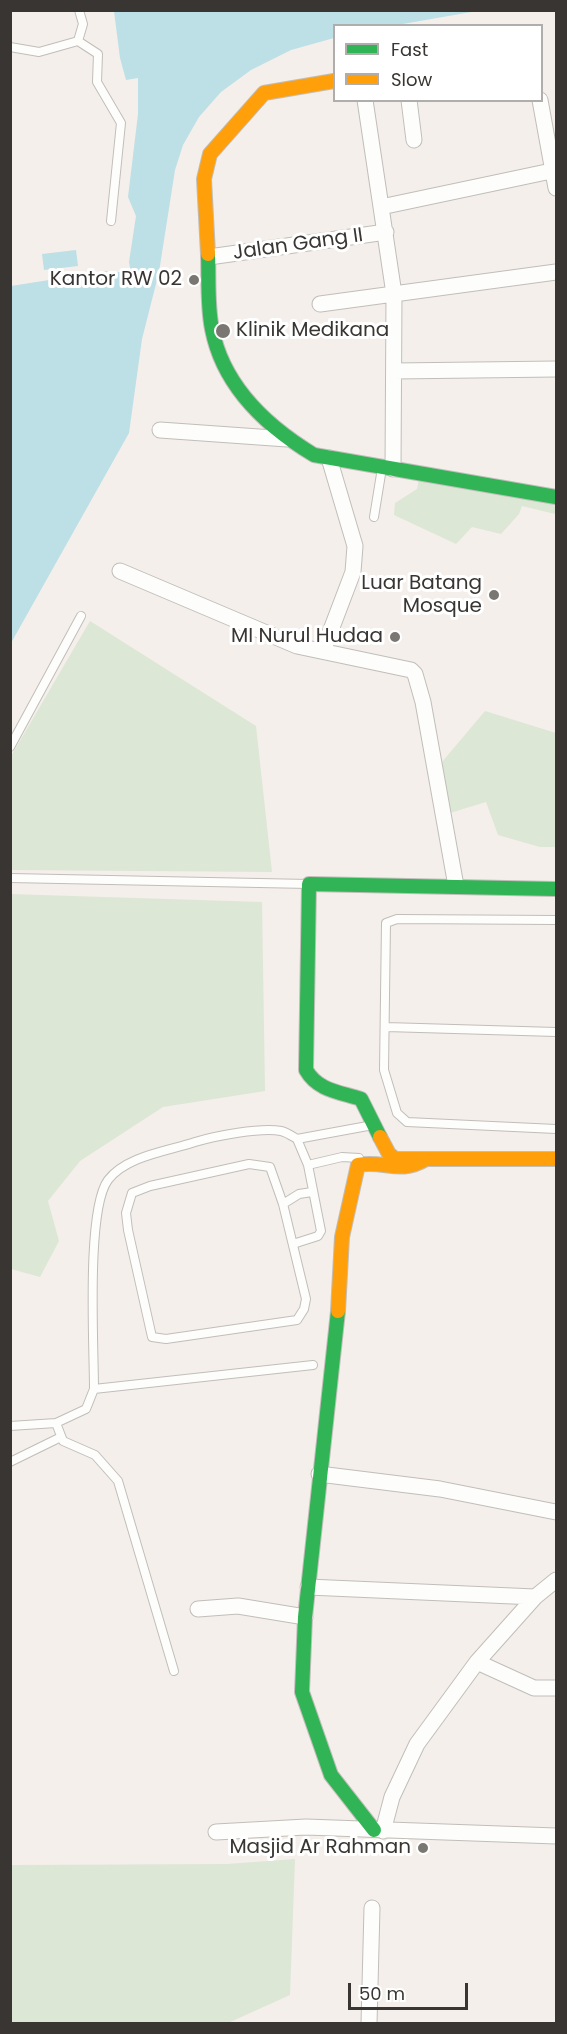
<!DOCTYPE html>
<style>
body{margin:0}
#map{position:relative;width:567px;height:2034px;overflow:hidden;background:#f4efea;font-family:Poppins,sans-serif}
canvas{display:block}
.frame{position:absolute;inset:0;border:12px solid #383532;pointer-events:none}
.legend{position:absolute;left:333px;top:24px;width:210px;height:78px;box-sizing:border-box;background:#fff;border:2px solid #afaead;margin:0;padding:8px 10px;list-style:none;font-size:18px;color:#383532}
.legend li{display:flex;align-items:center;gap:12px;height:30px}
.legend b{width:30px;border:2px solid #afaead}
.scale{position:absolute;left:348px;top:1983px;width:120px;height:27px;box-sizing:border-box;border:3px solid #383532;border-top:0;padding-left:8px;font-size:18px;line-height:21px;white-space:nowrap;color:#383532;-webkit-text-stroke:4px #fff;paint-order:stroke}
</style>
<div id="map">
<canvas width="567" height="2034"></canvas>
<div class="frame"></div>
<ul class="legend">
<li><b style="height:8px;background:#30b455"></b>Fast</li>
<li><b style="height:8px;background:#ff9f0a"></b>Slow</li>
</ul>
<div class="scale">50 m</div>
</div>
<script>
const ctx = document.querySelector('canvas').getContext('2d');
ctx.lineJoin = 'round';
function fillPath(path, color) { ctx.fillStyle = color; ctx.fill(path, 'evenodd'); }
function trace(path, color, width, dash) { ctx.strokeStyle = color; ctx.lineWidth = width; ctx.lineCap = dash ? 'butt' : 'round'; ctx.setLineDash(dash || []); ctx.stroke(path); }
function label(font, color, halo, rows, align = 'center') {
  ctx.font = font + ' Poppins,sans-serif'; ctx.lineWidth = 6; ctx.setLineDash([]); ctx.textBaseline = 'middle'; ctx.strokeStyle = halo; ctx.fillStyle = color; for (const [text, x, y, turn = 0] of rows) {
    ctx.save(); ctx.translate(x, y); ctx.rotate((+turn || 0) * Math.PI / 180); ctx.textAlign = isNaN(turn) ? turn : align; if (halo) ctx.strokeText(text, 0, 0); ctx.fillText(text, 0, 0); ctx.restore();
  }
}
fillPath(new Path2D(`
 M419,479L556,500V517L555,514L522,506L519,514L501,534L472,527L456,544L394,515L395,503L417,489Z
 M90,621L256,726L272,872L11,870V756Z
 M485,711L556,733V847H540L498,835L486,802L450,813L442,762Z
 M10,894L262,902L265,1091L163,1107L80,1161L48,1201L59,1241L40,1277L11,1269Z
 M295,1859L290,1995L228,2023H11V1865L227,1864Z`), '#dde7d6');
fillPath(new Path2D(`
 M114,11H477L397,25L334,26V38L291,50L251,70L221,92L199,117L183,145L175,170L159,272L142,339L129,433L11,643V286L106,271L131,273L129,262L136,216L128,197L138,114V78L126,80L120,58Z
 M76,250L78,266L44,270L42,254Z`), '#bddfe6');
const lane = new Path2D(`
 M78,41L98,54L97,82L121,123L111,221
 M10,47L39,52L78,41L83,24L79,10
 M374,517L382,468
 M10,747L81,616
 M10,878L309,884
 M556,920L397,919L386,923L384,1070L397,1113L407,1122L556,1129
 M386,1027L556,1032
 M297,1139L373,1125
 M249,1164L270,1167L283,1204L306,1299L304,1309L297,1320L166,1339L152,1337L128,1230L126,1213L132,1193L150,1186Z
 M308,1165L342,1157L359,1158
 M283,1204L299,1194L312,1192
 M94,1389L313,1365
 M56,1423L63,1441L95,1455L118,1481L174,1671
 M10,1426L56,1423L86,1409L94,1389C94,1346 86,1210 108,1180C126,1156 168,1151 195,1142C215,1136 261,1127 281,1131C286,1132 292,1136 297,1139L308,1165L321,1231L318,1236L293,1244
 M10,1462L61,1437`);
const street = new Path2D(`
 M365,100L394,294L393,469
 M409,100L414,140
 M540,100L556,188
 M381,207L556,170
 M209,257L386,232
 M320,304L556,272
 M394,371L556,369
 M160,430L287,439
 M120,571L297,646L411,670L415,674L423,702L456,886
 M323,651L353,572L355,546L329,458
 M319,1474L440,1489L556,1512
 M308,1587L535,1597
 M198,1609L238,1606L305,1617
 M477,1662L534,1688H556
 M383,1831L392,1797L417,1744L477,1662L535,1597L556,1580
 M216,1832L306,1827L556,1836
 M369,2024L372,1908`);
const fast = new Path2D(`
 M208,254C209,278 207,305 212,329C223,386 266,426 314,455L556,497
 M380,1137L361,1099C340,1092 318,1091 306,1070L309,884L556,889
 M338,1311L305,1617L302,1692L331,1775L374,1830`);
const slow = new Path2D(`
 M208,254L204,179L210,154L264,93L334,81
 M380,1137L389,1154L395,1159H556
 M338,1311L342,1237L358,1165C385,1160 399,1175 426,1159`);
trace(lane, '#c1beba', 10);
trace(street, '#c1beba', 17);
trace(fast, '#c1beba', 16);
trace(slow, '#c1beba', 16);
trace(lane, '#fdfdfc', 8);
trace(street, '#fdfdfc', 15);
trace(fast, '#30b455', 14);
trace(slow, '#ff9f0a', 14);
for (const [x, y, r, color] of [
 [194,280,6,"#7a7672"],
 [223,331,8,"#7a7672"],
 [494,595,6,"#7a7672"],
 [395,637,6,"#7a7672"],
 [423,1848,6,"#7a7672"]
]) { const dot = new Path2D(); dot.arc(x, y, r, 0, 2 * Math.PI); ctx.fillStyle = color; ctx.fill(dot); trace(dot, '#fff', 2); }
label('20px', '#383532', '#fff', [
 ["Jalan Gang II",298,245,-8]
]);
label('20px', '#383532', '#fff', [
 ["Kantor RW 02",182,280],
 ["Klinik Medikana",236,331,"left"],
 ["Luar Batang",482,584],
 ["Mosque",482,607],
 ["MI Nurul Hudaa",383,637],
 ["Masjid Ar Rahman",411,1848]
], 'right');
</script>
